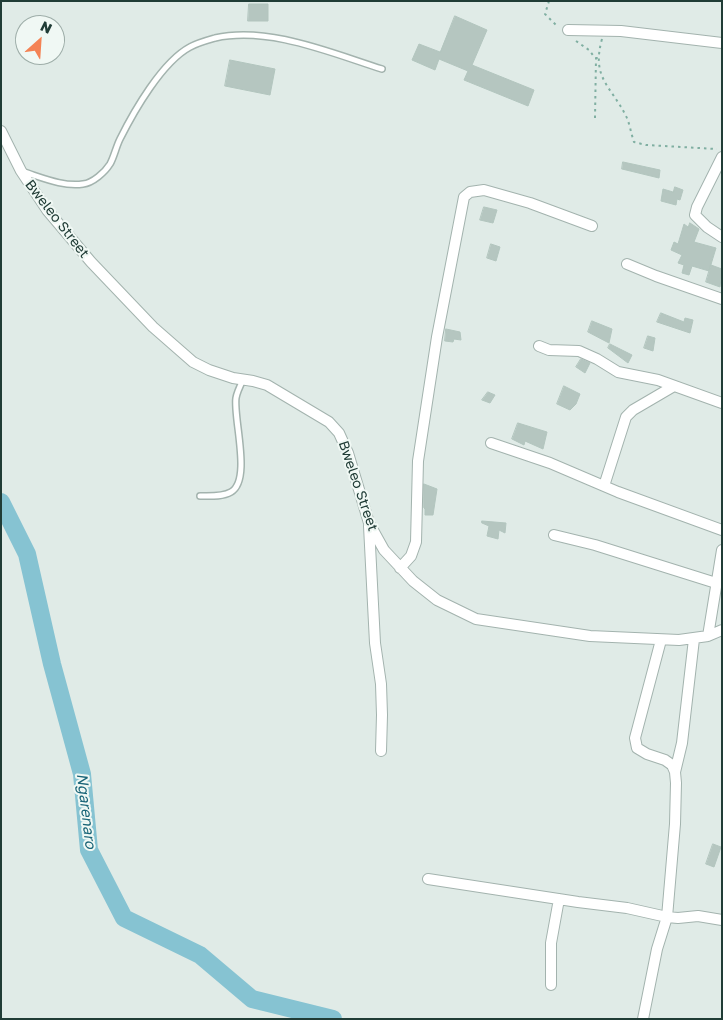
<!DOCTYPE html>
<style>
body{margin:0}
#map{position:relative;width:723px;height:1020px;overflow:hidden;background:#e0ebe7;font-family:"Golos Text",sans-serif}
canvas{display:block}
.frame{position:absolute;inset:0;border:2px solid #203c36;pointer-events:none}
.north{position:absolute;left:15px;top:15px;width:50px;height:50px;box-sizing:border-box;background:#f0f8f4;border:1px solid #9dada8;border-radius:50%;rotate:26deg;font-size:14px;font-weight:700;line-height:20px;text-align:center;color:#203c36}
.north::after{content:'';display:block;margin:auto;width:18px;height:22px;background:#f48355;clip-path:polygon(50% 0,100% 100%,50% 72%,0 100%)}
</style>
<div id="map">
<canvas width="723" height="1020"></canvas>
<div class="frame"></div>
<div class="north">N</div>
</div>
<script>
const ctx = document.querySelector('canvas').getContext('2d');
ctx.lineJoin = 'round';
function trace(path, color, width, dash) { ctx.strokeStyle = color; ctx.lineWidth = width; ctx.lineCap = dash ? 'butt' : 'round'; ctx.setLineDash(dash || []); ctx.stroke(path); }
function fillPath(path, color) { ctx.fillStyle = color; ctx.fill(path, 'evenodd'); }
function label(font, color, halo, rows, align = 'center') {
  ctx.font = font + ' "Golos Text",sans-serif'; ctx.lineWidth = 4; ctx.setLineDash([]); ctx.textBaseline = 'middle'; ctx.strokeStyle = halo; ctx.fillStyle = color; for (const [text, x, y, turn = 0] of rows) {
    ctx.save(); ctx.translate(x, y); ctx.rotate((+turn || 0) * Math.PI / 180); ctx.textAlign = isNaN(turn) ? turn : align; if (halo) ctx.strokeText(text, 0, 0); ctx.fillText(text, 0, 0); ctx.restore();
  }
}
trace(new Path2D(`
 M1,502L27,554L52,664L82,774L89,850L124,918L200,955L252,999L333,1019`), '#86c3d2', 18);
const building = new Path2D(`
 M249,4H268V21H248Z
 M455,16L487,30L472,65L534,90L528,106L464,80L468,71L439,59L435,70L412,60L419,44L440,52Z
 M230,60L275,69L270,95L225,86Z
 M623,162L660,170L659,178L622,169Z
 M675,187L683,190L680,200L677,199L676,205L661,201L663,189L673,192Z
 M484,207L497,210L493,223L480,220Z
 M690,223L699,229L694,242L716,248L709,271L692,266L689,275L682,273L684,265L678,263L682,255L671,250L674,242L678,244L684,224L688,227Z
 M491,244L500,247L496,261L487,258Z
 M711,265L722,269L720,287L706,282Z
 M661,313L684,322L685,318L693,320L690,333L657,322Z
 M592,321L612,329L609,343L588,332Z
 M446,329L460,332L461,340L454,339L453,342L445,341Z
 M648,336L655,338L653,351L644,348Z
 M610,344L632,355L628,363L608,348Z
 M581,359L590,363L585,373L576,367Z
 M564,386L580,394L576,404L570,410L557,404Z
 M488,392L495,395L490,403L482,400Z
 M518,423L547,432L543,449L525,441L524,445L512,439Z
 M424,484L437,489L433,515H425V509L424,508Z
 M482,521L506,523L505,533L499,530L498,539L487,536L489,526L482,523Z
 M713,844L721,847L714,867L706,864Z`);
fillPath(building, '#b5c6c0');
trace(building, '#b2c5be', 1);
const service = new Path2D(`
 M24,172C43,178 64,187 83,184C93,183 105,172 110,164C114,157 116,147 120,139C134,111 162,62 190,47C197,43 208,40 215,38C269,26 331,53 382,69
 M200,496C210,496 222,497 231,492C252,480 233,418 236,398C237,392 240,386 243,380`);
const minor = new Path2D(`
 M568,30L621,31L722,43
 M1,131L21,171L47,210L91,262L153,327L193,362L209,370L233,378L253,381L267,385L329,422L339,433L348,453L369,523L384,550L413,581L437,600L476,619L590,636L679,640L708,636L722,630
 M722,157L697,207L695,215L707,227L722,237
 M627,264L656,276L722,299
 M539,346L549,350L579,351L597,359L618,372L658,380L722,403
 M491,443L550,463L618,492L722,530
 M604,486L626,417L633,410L674,386
 M369,526L375,643L381,684L382,715L381,751
 M554,535L595,545L716,583
 M400,568L411,556L416,542L418,461L437,337L464,197L470,192L484,190L530,203L592,226
 M708,636L722,550
 M675,772L682,743L694,639
 M428,879L578,902L627,908L667,917L678,918L698,916L722,920
 M551,985V943L559,899
 M643,1019L657,949L667,917L675,824L676,783L675,772L672,765L665,760L647,754L637,748L635,738L661,640`);
trace(service, '#a3b3ae', 8);
trace(minor, '#a3b3ae', 12);
trace(new Path2D(`
 M549,1L545,14L558,27
 M602,39C591,78 611,86 626,116C630,124 631,134 634,142L646,145L717,149
 M576,41L589,50L595,58H599
 M595,118L596,58`), '#80afa2', 2, [2.5, 4]);
trace(service, '#fff', 5);
trace(minor, '#fff', 10);
label('14px', '#203c36', '#f0f8f4', [
 ["Bweleo Street",57,219,52],
 ["Bweleo Street",358,486,71]
]);
label('italic 15px', '#1a6578', '#f0f8f4', [
 ["Ngarenaro",86,811,83]
]);
</script>
